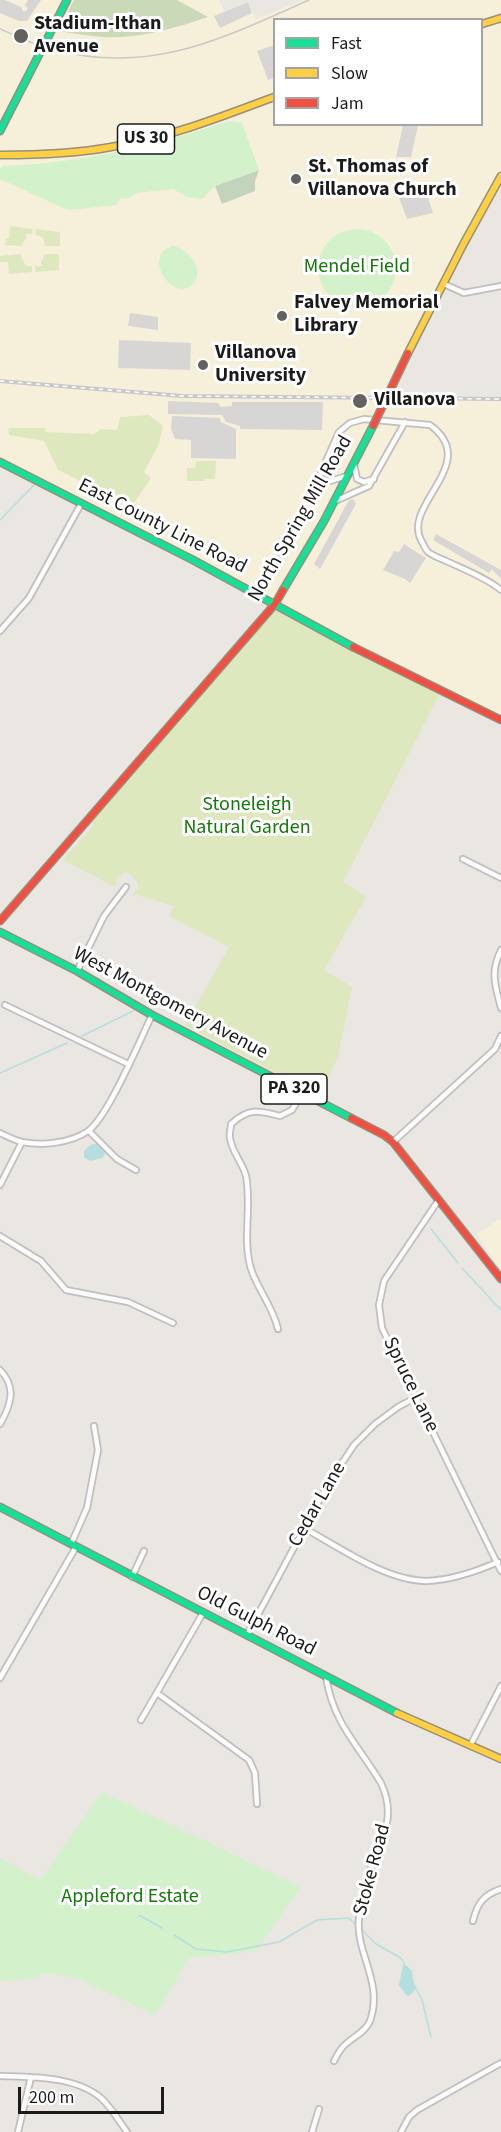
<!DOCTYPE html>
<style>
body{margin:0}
#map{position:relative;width:501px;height:2132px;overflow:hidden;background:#eae6e2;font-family:"Source Sans 3",sans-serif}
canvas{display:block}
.legend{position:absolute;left:273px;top:18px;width:210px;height:108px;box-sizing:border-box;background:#fff;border:2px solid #a4a4a4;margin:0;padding:8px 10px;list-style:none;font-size:18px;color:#1b1b1b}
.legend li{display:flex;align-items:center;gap:12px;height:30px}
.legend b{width:30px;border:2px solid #a4a4a4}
.scale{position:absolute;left:18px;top:2087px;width:146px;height:27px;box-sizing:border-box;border:3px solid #1b1b1b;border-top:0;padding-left:8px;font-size:18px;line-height:21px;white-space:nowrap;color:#1b1b1b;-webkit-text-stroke:4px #fff;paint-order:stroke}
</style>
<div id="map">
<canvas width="501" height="2132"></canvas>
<ul class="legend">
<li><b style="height:8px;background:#16e098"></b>Fast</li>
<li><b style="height:8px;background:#ffcf43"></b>Slow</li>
<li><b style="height:8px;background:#f24e42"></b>Jam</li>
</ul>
<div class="scale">200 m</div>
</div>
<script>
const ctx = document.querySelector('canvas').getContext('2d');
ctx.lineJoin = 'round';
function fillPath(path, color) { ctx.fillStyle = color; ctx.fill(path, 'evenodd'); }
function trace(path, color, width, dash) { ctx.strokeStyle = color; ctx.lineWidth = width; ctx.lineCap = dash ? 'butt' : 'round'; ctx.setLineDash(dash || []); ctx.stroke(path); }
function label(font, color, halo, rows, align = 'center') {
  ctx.font = font + ' "Source Sans 3",sans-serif'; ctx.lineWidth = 6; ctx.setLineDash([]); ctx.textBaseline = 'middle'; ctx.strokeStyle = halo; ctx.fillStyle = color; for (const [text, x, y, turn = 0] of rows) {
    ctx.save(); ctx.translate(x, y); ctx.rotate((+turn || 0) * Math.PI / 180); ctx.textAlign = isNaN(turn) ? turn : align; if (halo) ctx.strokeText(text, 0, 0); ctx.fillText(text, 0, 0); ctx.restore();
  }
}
fillPath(new Path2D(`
 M0,0H219L224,11L248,2L256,19L304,0H501V176L421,332L392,397L501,399V718L339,640L0,462ZM274,20H482V124H274Z
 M501,1218V1270L476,1234Z`), '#f6f0db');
fillPath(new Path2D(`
 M0,0H5L21,7L23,11H26L28,8L25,5L28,0H41L27,21H19L0,13Z
 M248,2L252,13L220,28L214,16Z
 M274,45V78L268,80L257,51Z
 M403,125H418L411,157H396Z
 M425,188L433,213L407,219L398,195Z
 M130,313L158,317V330L128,326Z
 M119,340L191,343L190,370L118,368Z
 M168,401L219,403L220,407L232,406V402H323L322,430L240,429V426L226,422L222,415L168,414Z
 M172,416L220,418L221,422L236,429V459L191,458V440L175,439L171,429Z
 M353,499L356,504L320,569L314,564L349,500Z
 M436,534L501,570V579L492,569L489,573L433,540Z
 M286,539L292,542L272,579L264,576L272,566Z
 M404,544L426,558L410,583L405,579L383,570L394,551L399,552Z`), '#d8d6d4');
fillPath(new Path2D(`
 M10,226L33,229L31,235L29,233L25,235L27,237L21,246L5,245L6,239L9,238Z
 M36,229L60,232V246H45L43,237L36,235Z
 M20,254L26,266H32V272L9,274L8,262H0V256Z
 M45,254H59V270L36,272L35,265L39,267L42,265L41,262Z
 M149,415L163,426L159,444L144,472L151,478L132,506L58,470L44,441L9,435L8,428H45L46,432L94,434L101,429L117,430L120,417Z
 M198,461H216L215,479H205V481H187V468H195L196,462Z
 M275,610L440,693L343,882L366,897L324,970L352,987L338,1057L319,1095L185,1025L229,947L169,916L174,906L133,894L138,888V883L130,874L124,873L117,878L115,887L63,860L94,825L90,822Z`), '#dde8bf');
fillPath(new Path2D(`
 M74,0H177L208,17C175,28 140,39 104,37C89,36 73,33 58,31Z`), '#cad9b7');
fillPath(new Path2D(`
 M259,170L255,181V191L222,204L215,186Z`), '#c2d4be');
fillPath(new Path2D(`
 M229,121L242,123L259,170L215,186L202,199L187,197L173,189L136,193L129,198L120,199L116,205L71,210L65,209L0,179V168L3,166C81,163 155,146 229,121Z
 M318 268a39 39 0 1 1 78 0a39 39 0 1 1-78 0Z
 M173,246C188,248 207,271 192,285C172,302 141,255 173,246Z
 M102,1792L301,1887L256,1951L188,1958L156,2015L74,1977L45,1973L37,1977L0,1982V1858L40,1880Z`), '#d3f1cb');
fillPath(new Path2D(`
 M92,1144H99L104,1147L105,1154L102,1158L90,1161L84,1157V1151Z
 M403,1965L407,1966L412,1971L415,1990L409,1996L406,1995L399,1985Z`), '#b5dede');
trace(new Path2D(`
 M0,520L35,484
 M82,1036L133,1011
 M0,1073L67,1043
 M431,1229L458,1263
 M462,1268L501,1310
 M139,1915L162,1928
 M360,1928L376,1944L401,1958L406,1967
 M174,1935L196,1949L227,1952L279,1942L317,1920L349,1918L356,1925
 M414,1985L422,2000L431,2037`), '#b5dede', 1.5);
const street = new Path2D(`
 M444,284L464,293L501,286
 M354,464L357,479L364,482L374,479
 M318,479L330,481L347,476
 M316,488L318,479L339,432L350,423L364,419L430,425C482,463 402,504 421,540C423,543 425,549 428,552C432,555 439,558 444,560C463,569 485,577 501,590
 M335,501L369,486L405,422
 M0,631L29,598L81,504
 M463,859L501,878
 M501,950C490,972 495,985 501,1008
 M77,971L104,916L126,887
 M5,1005L128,1064
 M89,1131L117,1159L136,1170
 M0,1133C7,1136 14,1140 22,1142C42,1146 71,1143 88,1131C108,1117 140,1040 152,1015
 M393,1142L495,1049L501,1036
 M0,1185L22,1142
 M438,1201L384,1281L379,1305L382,1328L501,1571
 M0,1236L41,1261L66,1290L128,1302L173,1323
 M278,1329C273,1307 258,1290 251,1269C242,1239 252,1207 246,1176C243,1163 231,1151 230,1138C229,1133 231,1128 231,1124C248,1108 259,1110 280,1116L292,1110L302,1093
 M0,1370C17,1387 11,1405 0,1424
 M304,1528C339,1547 386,1581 427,1581C452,1580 475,1572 498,1562
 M71,1544L87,1508L98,1450L94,1426
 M132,1577L144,1551
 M247,1635L328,1484L354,1445L375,1424L398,1407L415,1398
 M326,1677C334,1725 357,1743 381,1783C397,1817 382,1838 370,1870C364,1886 361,1901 359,1918C355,1953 384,1982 370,2021C366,2031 355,2036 347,2043C341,2047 337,2055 334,2061
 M0,1678L76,1547
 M157,1693L249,1760L255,1773L257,1804
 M141,1720L203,1613
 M470,1746L501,1686
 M473,1921C477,1904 483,1895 501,1889
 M0,2076C32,2077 75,2076 101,2098C111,2107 119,2121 127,2132
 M18,2132L31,2077
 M312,2132L319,2109
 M401,2132L409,2117L417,2110L501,2063`);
const fast = new Path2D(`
 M0,131L67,0
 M0,462L193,560L353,647
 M283,590L324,521L373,426
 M0,932L77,971L152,1015L351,1118
 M0,1507L397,1713`);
const slow = new Path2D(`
 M482,24L501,18
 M0,155C37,155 74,154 111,147C167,138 221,117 274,97
 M408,353L464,243L501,176
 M397,1713L501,1759`);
const jam = new Path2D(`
 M353,647L501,720
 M0,921L275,604L283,590
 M351,1118L384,1135L393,1142L501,1279`);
trace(street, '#c1bfbd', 8);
trace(fast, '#94907b', 9);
trace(slow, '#94907b', 9);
trace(jam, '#94907b', 9);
trace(street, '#fcfbfb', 4.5);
trace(fast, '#16e098', 6);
trace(slow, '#ffcf43', 6);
trace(jam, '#f24e42', 6);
trace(new Path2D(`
 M0,29C17,36 33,45 51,49C150,76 221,39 309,0`), '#c9c8c8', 1.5);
const rail = new Path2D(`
 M0,381L182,396L501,399`);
trace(rail, '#c9c8c8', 4);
trace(rail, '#fff', 1.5, [4.5]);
const jamBridge = new Path2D(`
 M373,426L408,353`);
trace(jamBridge, '#94907b', 9, []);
trace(jamBridge, '#f24e42', 6);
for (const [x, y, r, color] of [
 [21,36,8,"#636261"],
 [296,179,6,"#636261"],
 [282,316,6,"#636261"],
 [203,365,6,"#636261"],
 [360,401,8,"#636261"]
]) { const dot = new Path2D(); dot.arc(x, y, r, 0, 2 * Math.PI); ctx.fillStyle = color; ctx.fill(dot); trace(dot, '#fff', 2); }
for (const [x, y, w] of [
 [146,139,57],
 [294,1089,66]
]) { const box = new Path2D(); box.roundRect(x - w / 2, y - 15, w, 30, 4.5); ctx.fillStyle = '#fff'; ctx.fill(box); trace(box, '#1b1b1b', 1.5); }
label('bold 18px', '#1b1b1b', null, [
 ["US 30",146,139],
 ["PA 320",294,1089]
]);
label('bold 20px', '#1b1b1b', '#fff', [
 ["Stadium-Ithan",34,25],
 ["Avenue",34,48],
 ["St. Thomas of",308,168],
 ["Villanova Church",308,191],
 ["Falvey Memorial",294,304],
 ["Library",294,327],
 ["Villanova",215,354],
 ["University",215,377],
 ["Villanova",374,401]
], 'left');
label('20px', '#137908', '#fff', [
 ["Mendel Field",357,268],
 ["Stoneleigh",247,806],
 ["Natural Garden",247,829],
 ["Appleford Estate",130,1898]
]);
label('20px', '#1b1b1b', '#fff', [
 ["North Spring Mill Road",301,519,-60],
 ["East County Line Road",162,527,27],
 ["West Montgomery Avenue",170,1004,28],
 ["Spruce Lane",410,1385,64],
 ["Cedar Lane",318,1505,-60],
 ["Old Gulph Road",256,1622,27],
 ["Stoke Road",373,1870,-75]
]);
</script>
